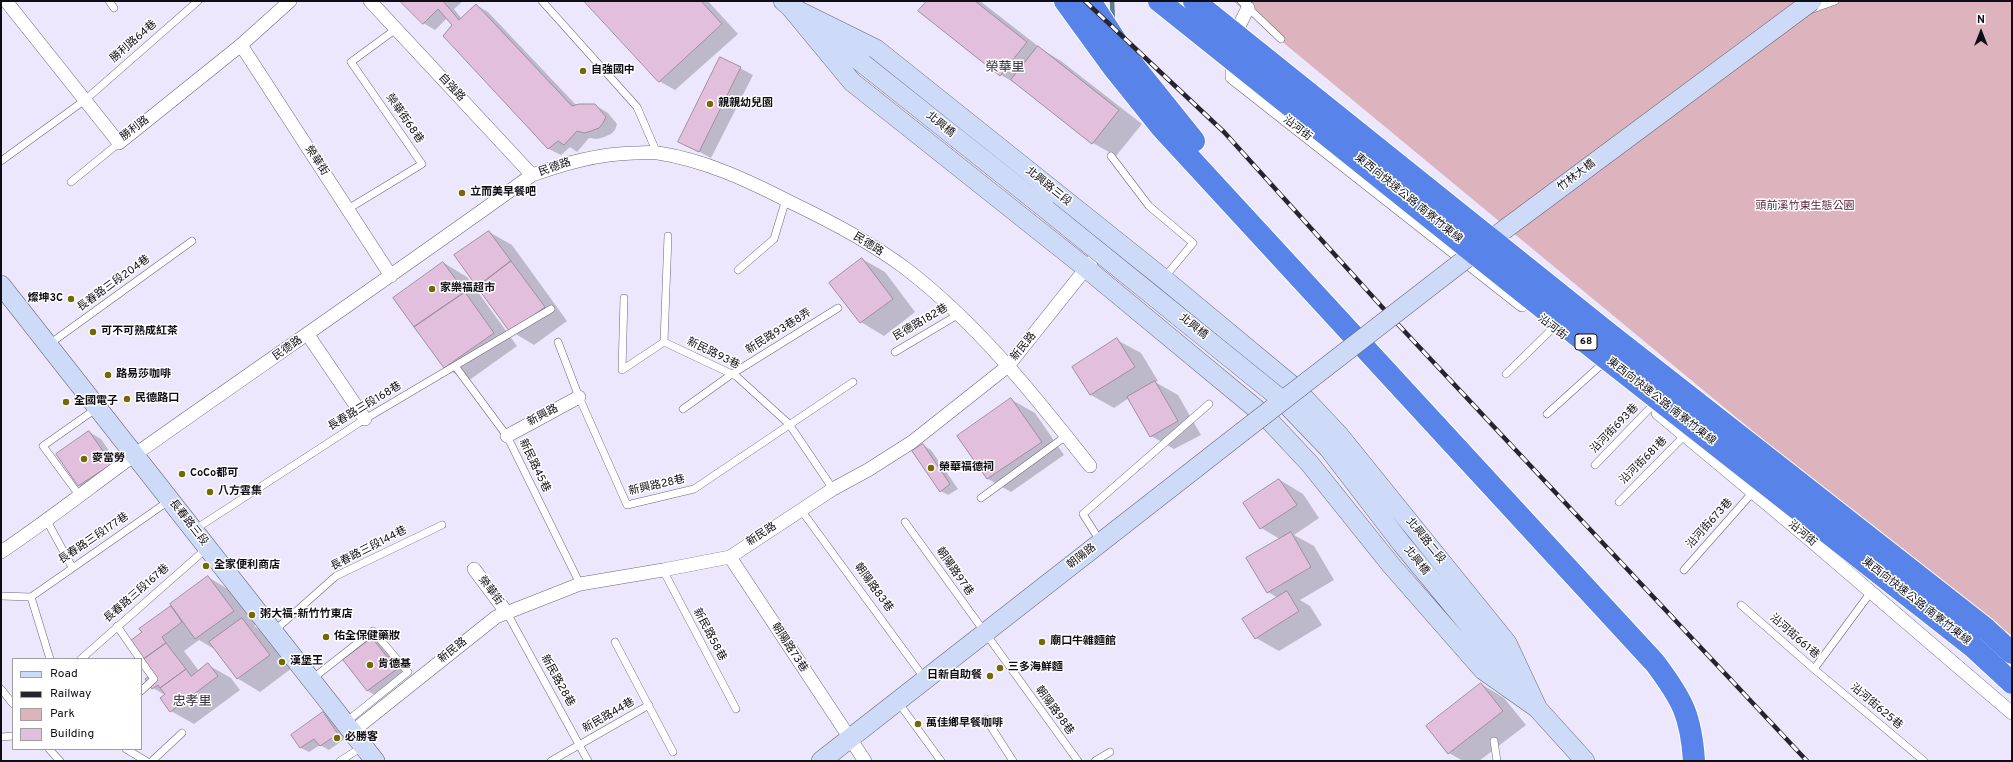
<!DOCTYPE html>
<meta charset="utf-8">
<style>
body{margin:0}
#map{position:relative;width:2013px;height:762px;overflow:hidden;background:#ede7fd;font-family:Overpass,sans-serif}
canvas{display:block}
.frame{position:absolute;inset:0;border:2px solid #100e15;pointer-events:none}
.legend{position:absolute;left:12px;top:658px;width:130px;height:92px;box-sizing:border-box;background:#fff;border:1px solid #9f9fa1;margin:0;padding:5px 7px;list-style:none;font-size:12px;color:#100e15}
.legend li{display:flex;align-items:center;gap:8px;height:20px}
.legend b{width:20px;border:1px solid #9f9fa1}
.north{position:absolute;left:1961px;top:12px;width:40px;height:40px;-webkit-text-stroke:3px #fff;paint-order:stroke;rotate:0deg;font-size:11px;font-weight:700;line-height:16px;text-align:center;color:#100e15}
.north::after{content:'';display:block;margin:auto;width:14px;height:18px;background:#100e15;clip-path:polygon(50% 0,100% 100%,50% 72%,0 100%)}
</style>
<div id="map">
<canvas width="2013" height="762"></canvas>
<div class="frame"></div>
<ul class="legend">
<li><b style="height:5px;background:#cddaf8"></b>Road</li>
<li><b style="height:5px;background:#27242d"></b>Railway</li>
<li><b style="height:11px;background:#ddb4bd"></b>Park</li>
<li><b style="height:11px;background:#e3bfde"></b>Building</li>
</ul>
<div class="north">N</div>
</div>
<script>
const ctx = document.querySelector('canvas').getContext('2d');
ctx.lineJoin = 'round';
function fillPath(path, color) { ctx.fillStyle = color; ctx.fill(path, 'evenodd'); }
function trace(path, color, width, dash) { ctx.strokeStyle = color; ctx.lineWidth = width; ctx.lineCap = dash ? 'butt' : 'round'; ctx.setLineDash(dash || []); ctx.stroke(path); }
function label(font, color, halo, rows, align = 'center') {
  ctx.font = font + ' Overpass,"Noto Sans TC",sans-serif'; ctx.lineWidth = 3; ctx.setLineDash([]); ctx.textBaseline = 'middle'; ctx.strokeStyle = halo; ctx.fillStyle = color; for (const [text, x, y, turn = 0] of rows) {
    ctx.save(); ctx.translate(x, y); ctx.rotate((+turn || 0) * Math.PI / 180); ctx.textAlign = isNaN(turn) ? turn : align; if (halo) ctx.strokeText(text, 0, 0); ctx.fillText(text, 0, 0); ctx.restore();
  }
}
fillPath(new Path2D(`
 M1233,1H2012V664L1830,495Z`), '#ddb4bd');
fillPath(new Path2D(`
 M402,1H463L454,9L462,19L476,5L488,12L577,106L595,105L608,113L617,124L615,130L611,134L604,137L597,139L589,138L577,152L570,147L561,155L549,149L444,36L454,25L447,18L435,30L423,23Z
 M585,1H708L738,34L675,90L659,81Z
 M928,1H980L1043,50L1061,61L1142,124L1116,156L1093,143L1020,86L1001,75Z
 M721,58L753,75L711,158L679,141Z
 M489,232L512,245L567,321L534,345L511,331Z
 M862,259L885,272L915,312L884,336L861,322Z
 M444,263L467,277L517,346L468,381L445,368L395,298Z
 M1117,340L1141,353L1158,381L1155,382L1178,395L1201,435L1174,449L1151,436L1129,398L1114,408L1091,395L1073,367Z
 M1012,400L1035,413L1064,455L1011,492L988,479Z
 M89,432L101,439L123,471L91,493L79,486L57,454Z
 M923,445L931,450L958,489L948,495L941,491Z
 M1280,480L1303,494L1319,518L1294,535L1314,546L1334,580L1300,600L1310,606L1322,625L1279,651L1256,638L1278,598L1268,592L1280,539L1261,528L1244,504Z
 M208,577L231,591L256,624L254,626L265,633L292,668L260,692L237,678L216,650L199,640L184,651L199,671L208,665L231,678L240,690L194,724L171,711L165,695L153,688L154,673L141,629Z
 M373,639L385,646L408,677L380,698L368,691L345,660Z
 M1481,684L1504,698L1526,725L1479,761H1463L1449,753Z
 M323,713L331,718L346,738L329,750L320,745L309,752L301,748L292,735Z`), '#0003');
trace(new Path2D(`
 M1112,1L1113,21`), '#5f7d8f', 4.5);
const building = new Path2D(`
 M400,1H443L459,20L476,4L572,106L579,104H595L606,117L603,123L599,128L591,131L584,133L577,131L564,145L558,141L548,149L443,36L452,25L438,9L423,24Z
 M584,1H701L722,24L659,82Z
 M927,1H975L1027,42L1000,76L918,11Z
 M1038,46L1119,110L1092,144L1011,80Z
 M720,57L741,67L699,152L678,142Z
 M489,231L511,261L477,287L454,255Z
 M862,258L893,299L860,323L829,283Z
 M511,261L545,307L510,332L477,287Z
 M443,262L465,292L414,327L393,298Z
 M465,292L494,333L444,368L414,327Z
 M1117,338L1135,367L1090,395L1072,367Z
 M1155,381L1178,421L1150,437L1127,397Z
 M1011,398L1042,442L987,479L957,436Z
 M89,431L112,464L78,486L56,454Z
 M923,444L950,484L940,492L912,451Z
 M1279,479L1297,505L1260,529L1243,503Z
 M1291,532L1311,567L1267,593L1246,558Z
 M208,576L234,611L195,639L170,604Z
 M1287,591L1299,611L1255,639L1242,619Z
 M171,606L182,622L162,637L166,643L141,661L126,644L142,632L139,629Z
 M242,618L270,655L237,679L209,642Z
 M372,638L397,669L367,691L343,660Z
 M166,643L186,669L160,688L158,685L152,689L145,679L153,673L141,661Z
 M208,663L218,676L170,712L160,698L165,694L160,688L186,669L191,676Z
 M1481,683L1503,711L1448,754L1426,726Z
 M323,712L338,734L320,746L314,739L300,748L291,735Z`);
fillPath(building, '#e3bfde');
trace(building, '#9f8e9d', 1);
const lane = new Path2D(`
 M109,1L114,8
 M542,1L637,107L657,153
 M1241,1L1281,39
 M1810,10L1835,1
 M1111,156L1149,206L1193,243L1164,278
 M1,161L85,100L198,1
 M71,182L119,143
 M348,209L422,164L351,62L396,29
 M668,236L664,342L736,376L789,424L833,489
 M738,270L774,239L786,199
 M624,298L622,370L664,342
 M558,342L579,397L627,505L694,489L853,382
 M48,345L192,241
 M895,352L959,314
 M455,366L507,436L580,584
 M1506,374L1552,329
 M683,409L732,374L838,308
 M1547,414L1600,366
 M1595,465L1651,407
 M79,495L43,446L97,408
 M981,498L1066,436
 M1619,502L1685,435
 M801,510L925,679
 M47,521L72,567
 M905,522L1078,761
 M194,530L365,419L551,309
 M1100,541L1083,514L1209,404
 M663,570L736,709
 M1684,570L1753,492
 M1,596L31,597L50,659
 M31,597L170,500
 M1741,605L1814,669L1871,592
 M507,613L588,761
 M117,626L140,659
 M274,631L336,576L442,525
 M615,642L673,752
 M81,659L207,548
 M141,661L154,679L141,691
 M1814,669L1924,761
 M312,679L373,631L408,672L346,722
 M1,689L13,704
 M898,702L941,761
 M986,719L1013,761
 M1,737L13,736
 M1494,741L1497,761
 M49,749L60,761
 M126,749L146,761
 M152,761L182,733
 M340,761L362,747
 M551,761L649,705
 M1095,761L1110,752`);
const street = new Path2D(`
 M6,1L119,143L241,45L290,1
 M370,1L532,175
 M1248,8L1232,40V77L1522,305
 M241,45L391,276
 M308,335L365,419
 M1658,413L1809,539L2012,713
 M507,436L579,397
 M1,552C46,522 89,488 133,456C266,362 400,270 532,175C566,163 598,154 634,153C642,153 650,152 658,153C704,160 747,180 788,201C828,220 869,241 905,268C977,323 1035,396 1090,466
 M730,557L865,761
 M474,569L507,613
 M353,731L496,617L580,584L663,570L730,557L833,489L868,470L912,442L1008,366L1091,262`);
const secondary = new Path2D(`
 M783,1L790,7L852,82L1086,268L1266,417L1310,464L1391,565L1483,670L1537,708L1585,761
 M797,10L876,49L1164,279L1294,387L1339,435L1507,643L1537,707
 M823,32L1047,210
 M1,285L375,761
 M1282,400L1328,448L1401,543L1521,688
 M821,761L1242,432`);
const highway = new Path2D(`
 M1065,1L1113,67L1162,128L1655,663C1682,699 1691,715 1694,761
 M1090,1L1125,55L1194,141`);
trace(lane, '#6c677a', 8);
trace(street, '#6c677a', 14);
trace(secondary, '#6c677a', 20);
trace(highway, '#fff', 24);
trace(lane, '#fff', 7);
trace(street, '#fff', 13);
trace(secondary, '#cddaf8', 19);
trace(highway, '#5883e9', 22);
const rail = new Path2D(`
 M1085,1L1224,132L1392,318L1807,761`);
trace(rail, '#27242d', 4.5);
trace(rail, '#fff', 3, [9]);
const secondaryBridge = new Path2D(`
 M1047,210L1282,400
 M1242,432L1481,247L1812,1`);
const highwayBridge = new Path2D(`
 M1159,1L1594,349L1972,646L2012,683
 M1194,1L1607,332L1986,629L2012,653`);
trace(secondaryBridge, '#6c677a', 20, []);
trace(highwayBridge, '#fff', 24, []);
trace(secondaryBridge, '#cddaf8', 19);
trace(highwayBridge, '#5883e9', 22);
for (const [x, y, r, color] of [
 [583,71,4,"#746900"],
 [710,104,4,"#746900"],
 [462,193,4,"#746900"],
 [432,289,4,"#746900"],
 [71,299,4,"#746900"],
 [93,332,4,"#746900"],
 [108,375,4,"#746900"],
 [127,399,4,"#746900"],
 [66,402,4,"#746900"],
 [84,459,4,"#746900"],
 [931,468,4,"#746900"],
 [182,474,4,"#746900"],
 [210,492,4,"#746900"],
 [206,566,4,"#746900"],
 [252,615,4,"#746900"],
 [326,637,4,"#746900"],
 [1042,642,4,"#746900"],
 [282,662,4,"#746900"],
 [370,665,4,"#746900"],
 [1000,668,4,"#746900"],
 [990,676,4,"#746900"],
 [918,724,4,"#746900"],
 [337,738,4,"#746900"]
]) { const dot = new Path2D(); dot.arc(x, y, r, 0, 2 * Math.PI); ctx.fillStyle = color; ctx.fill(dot); trace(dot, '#fff', 1.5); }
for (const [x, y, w] of [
 [1586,342,22]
]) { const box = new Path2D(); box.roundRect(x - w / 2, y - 8, w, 16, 3); ctx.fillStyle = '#fff'; ctx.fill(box); trace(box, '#100e15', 1); }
label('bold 10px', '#100e15', null, [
 ["68",1586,342]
]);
label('11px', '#100e15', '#fff', [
 ["勝利路64巷",134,42,-41],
 ["自強路",451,88,47],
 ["榮華街68巷",404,119,55],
 ["北興橋",940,125,39],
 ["勝利路",135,129,-37],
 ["沿河街",1297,129,38],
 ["榮華街",316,161,57],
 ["民德路",555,168,-19],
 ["竹林大橋",1577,176,-37],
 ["北興路三段",1048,187,39],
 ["東西向快速公路 南寮竹東線",1408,199,39],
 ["民德路",868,245,32],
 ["長春路三段204巷",114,284,-36],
 ["民德路182巷",921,323,-30],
 ["北興橋",1193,327,39],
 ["沿河街",1552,328,38],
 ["新民路93巷8弄",779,332,-32],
 ["新民路",1024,347,-51],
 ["民德路",288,349,-35],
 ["新民路93巷",713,354,26],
 ["東西向快速公路 南寮竹東線",1661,402,38],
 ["長春路三段168巷",365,407,-31],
 ["新興路",543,416,-28],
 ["沿河街693巷",1615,429,-46],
 ["沿河街681巷",1644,461,-45],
 ["新民路45巷",534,466,64],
 ["新興路28巷",657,486,-13],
 ["長春路三段",188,523,52],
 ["沿河街673巷",1710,524,-48],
 ["沿河街",1802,534,40],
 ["新民路",762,535,-33],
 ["長春路三段177巷",94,539,-34],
 ["北興路二段",1425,541,51],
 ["長春路三段144巷",369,549,-27],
 ["朝陽路",1082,557,-38],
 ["北興橋",1416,561,51],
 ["朝陽路97巷",954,572,55],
 ["朝陽路83巷",873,588,54],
 ["榮華街",490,591,53],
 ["長春路三段167巷",137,594,-41],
 ["東西向快速公路 南寮竹東線",1916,602,38],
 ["新民路58巷",709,635,62],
 ["沿河街661巷",1794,637,41],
 ["朝陽路73巷",789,648,57],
 ["新民路",453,651,-39],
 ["新民路28巷",557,681,61],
 ["沿河街625巷",1876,707,40],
 ["朝陽路98巷",1054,711,54],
 ["新民路44巷",609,716,-30]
]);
label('bold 11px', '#100e15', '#fff', [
 ["自強國中",591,71],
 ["親親幼兒園",718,104],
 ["立而美早餐吧",470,193],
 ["家樂福超市",440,289],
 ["燦坤3C",63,299,"right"],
 ["可不可熟成紅茶",101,332],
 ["路易莎咖啡",116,375],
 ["民德路口",135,399],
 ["全國電子",74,402],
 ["麥當勞",92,459],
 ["榮華福德祠",939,468],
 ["CoCo都可",190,474],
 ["八方雲集",218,492],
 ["全家便利商店",214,566],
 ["粥大福-新竹竹東店",260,615],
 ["佑全保健藥妝",334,637],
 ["廟口牛雜麵館",1050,642],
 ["漢堡王",290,662],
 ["肯德基",378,665],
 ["三多海鮮麵",1008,668],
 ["日新自助餐",982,676,"right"],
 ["萬佳鄉早餐咖啡",926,724],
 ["必勝客",345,738]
], 'left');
label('11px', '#52192c', '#fff', [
 ["頭前溪竹東生態公園",1805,207]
]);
label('13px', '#332e3e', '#fff', [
 ["榮華里",1005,68],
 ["忠孝里",192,702]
]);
</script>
